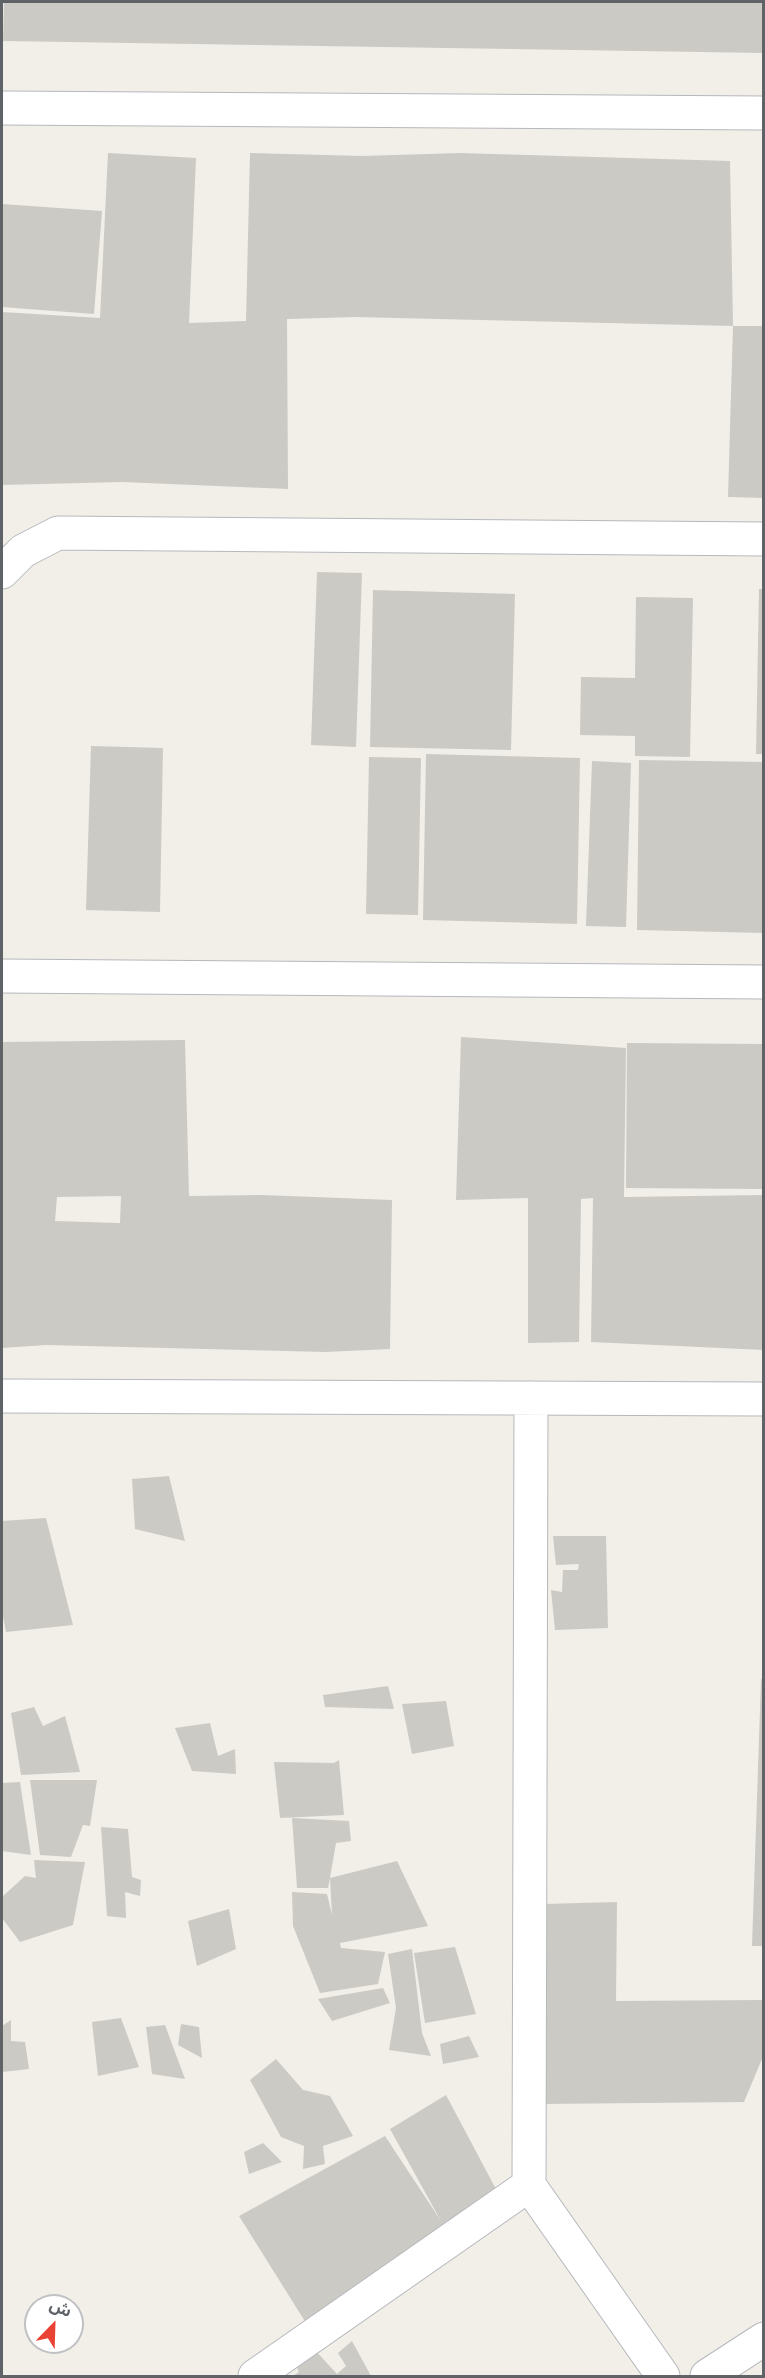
<!DOCTYPE html>
<meta charset="utf-8">
<style>
body{margin:0}
#map{position:relative;width:765px;height:2378px;overflow:hidden;background:#f1efe8;font-family:Overpass,"Noto Sans Arabic",sans-serif}
canvas{display:block}
.frame{position:absolute;inset:0;border:3px solid #5f6368;pointer-events:none}
.north{position:absolute;left:24px;top:2294px;width:60px;height:60px;box-sizing:border-box;background:#fff;border:2px solid #bfc1c3;border-radius:50%;rotate:23deg;font-size:16px;font-weight:700;line-height:24px;text-align:center;color:#5f6368}
.north::after{content:'';display:block;margin:auto;width:21px;height:27px;background:#ea4335;clip-path:polygon(50% 0,100% 100%,50% 72%,0 100%)}
</style>
<div id="map">
<canvas width="765" height="2378"></canvas>
<div class="frame"></div>
<div class="north">ش</div>
</div>
<script>
const ctx = document.querySelector('canvas').getContext('2d');
ctx.lineJoin = 'round';
function fillPath(path, color) { ctx.fillStyle = color; ctx.fill(path, 'evenodd'); }
function trace(path, color, width, dash) { ctx.strokeStyle = color; ctx.lineWidth = width; ctx.lineCap = dash ? 'butt' : 'round'; ctx.setLineDash(dash || []); ctx.stroke(path); }
fillPath(new Path2D(`
 M4,2H764V53L3,41Z
 M108,153L196,158L189,323L246,321L250,153L362,156L460,153L730,161L733,326H764V498L728,497L733,326L355,317L287,319L288,489L122,482L2,485V312L100,318Z
 M2,204L102,211L94,314L2,307Z
 M317,572L362,573L356,747L311,745Z
 M759,589H764V754H756Z
 M373,590L515,594L511,750L370,747Z
 M636,597L693,598L690,757L635,756V736L580,735L581,677L635,678Z
 M91,746L163,748L160,912L86,910Z
 M426,754L580,758L577,924L423,920Z
 M369,757L421,758L418,915L366,914Z
 M639,760L764,762V933L637,930Z
 M592,761L631,763L626,927L586,926Z
 M461,1037L626,1048L624,1197L764,1195V1350L591,1342L593,1198L581,1199L579,1342L528,1343V1198L456,1200Z
 M185,1040L189,1196L262,1195L392,1200L390,1349L325,1352L46,1345L2,1348V1042ZM121,1196L120,1223L55,1221L57,1197Z
 M627,1043L764,1044V1189L626,1188Z
 M169,1476L185,1541L135,1529L132,1479Z
 M46,1518L73,1625L6,1632L2,1611V1521Z
 M553,1536H606L608,1628L555,1630L551,1590L562,1592L563,1570H578L579,1564L556,1565Z
 M764,1678V1946H752L761,1679Z
 M388,1686L394,1709L325,1707L323,1695Z
 M446,1701L454,1746L412,1754L402,1704Z
 M34,1707L43,1726L65,1716L80,1772L21,1775L11,1713Z
 M210,1723L218,1756L235,1749L236,1774L192,1771L175,1728Z
 M339,1760L344,1815L280,1818L274,1762L334,1763Z
 M30,1780H97L90,1826L83,1825L71,1857L40,1855Z
 M20,1782L31,1855L2,1851V1783Z
 M292,1818L349,1821L351,1841L336,1843L330,1878L397,1861L428,1926L340,1943L341,1948L385,1952L378,1984L320,1993L293,1926L292,1892L327,1894L332,1915L330,1878L328,1888H297Z
 M101,1827L128,1829L132,1877L141,1880L140,1896L125,1892L126,1918L107,1916Z
 M34,1860L85,1862L73,1925L20,1942L2,1918V1897L25,1876L36,1878Z
 M617,1902L616,2001L764,2000V2054L744,2102L541,2104L543,1904Z
 M229,1909L236,1949L197,1966L188,1921Z
 M455,1947L476,2014L425,2023L414,1953Z
 M412,1949L422,2033L431,2056L389,2050L396,2008L388,1954Z
 M383,1988L390,2003L332,2021L318,1999Z
 M121,2018L139,2067L98,2076L92,2022Z
 M11,2020V2041L25,2042L29,2069L2,2072V2026Z
 M181,2024L199,2027L202,2058L178,2045Z
 M165,2025L185,2079L152,2074L146,2027Z
 M469,2036L479,2057L443,2064L440,2044Z
 M276,2059L303,2090L330,2096L353,2136L323,2146L325,2164L303,2169L304,2146L281,2137L250,2080Z
 M446,2095L497,2191L306,2323L239,2216L385,2136L441,2221L390,2129Z
 M263,2143L282,2162L249,2174L244,2152Z
 M352,2341L371,2376H293L299,2372L294,2361L315,2350L337,2374L346,2366L338,2353Z`), '#cccac5');
const minor = new Path2D(`
 M2,108L764,113
 M2,572L23,551L58,533L764,539
 M2,976L764,982
 M2,1396L764,1399
 M531,1398L529,2185L663,2376
 M255,2376L529,2185
 M707,2376L764,2339`);
trace(minor, '#b5b8bc', 35);
trace(minor, '#fff', 33);
</script>
